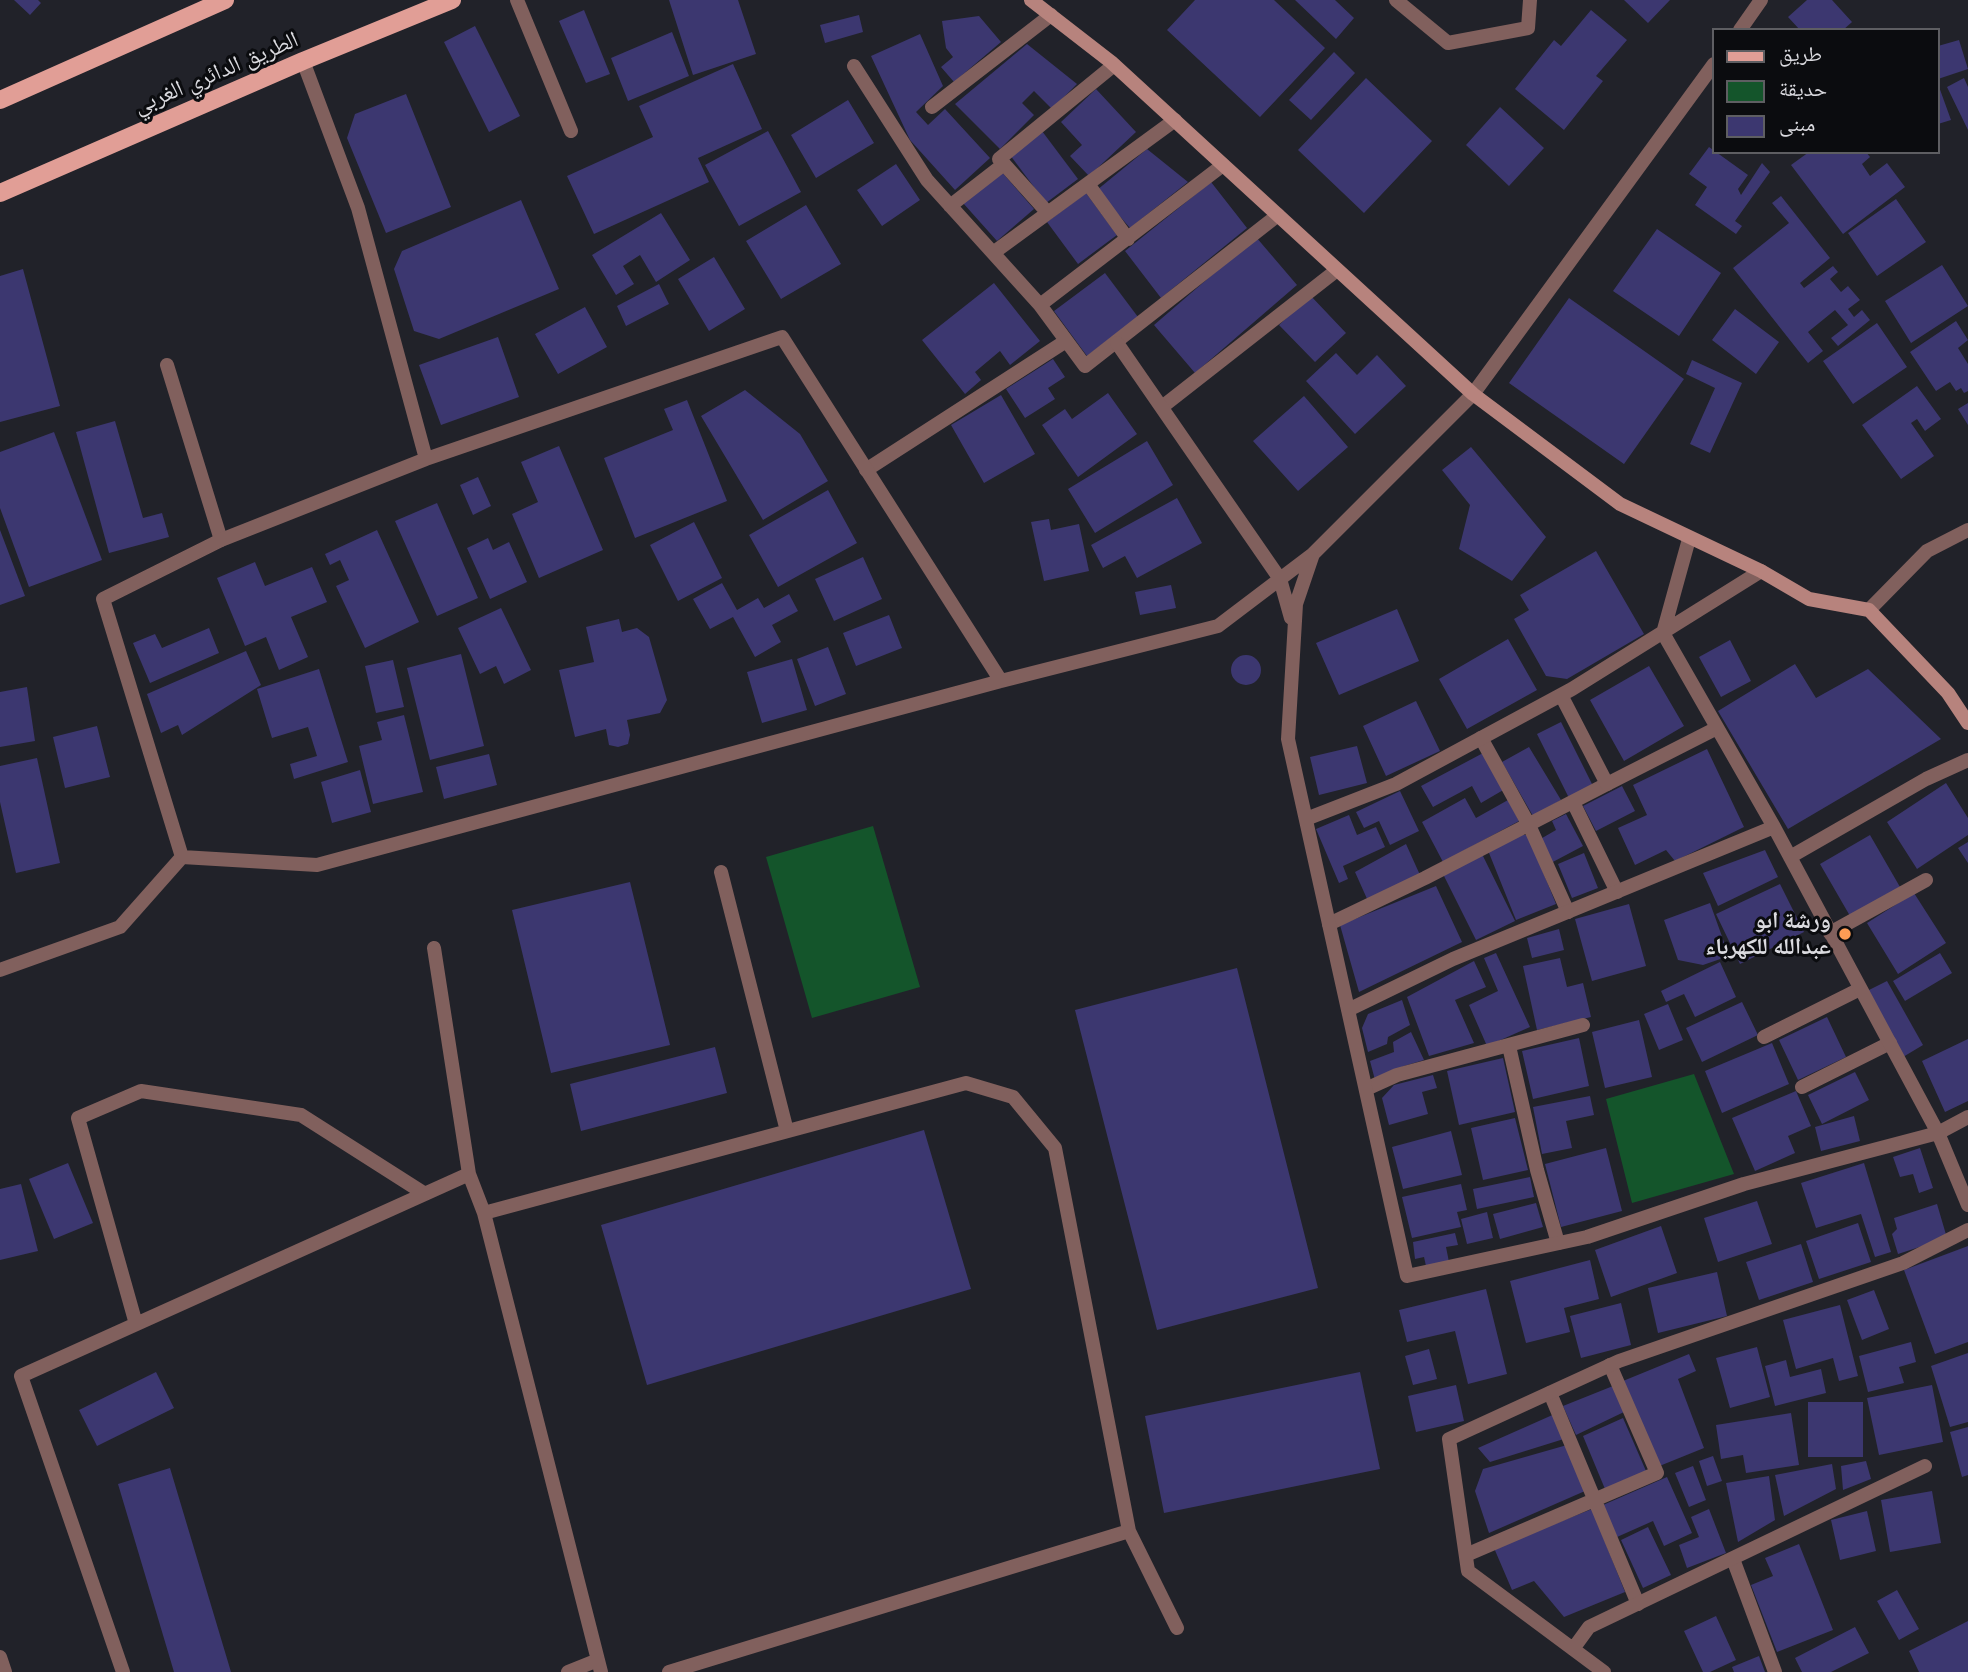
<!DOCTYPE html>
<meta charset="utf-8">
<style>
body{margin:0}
#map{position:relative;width:1968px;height:1672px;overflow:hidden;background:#212229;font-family:Raleway,"Noto Naskh Arabic",sans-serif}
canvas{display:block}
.legend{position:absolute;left:1712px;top:28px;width:228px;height:126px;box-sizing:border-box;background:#0b0c0f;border:2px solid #5e5e62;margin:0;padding:9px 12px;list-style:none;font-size:21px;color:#dadadf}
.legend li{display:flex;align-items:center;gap:14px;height:35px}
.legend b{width:35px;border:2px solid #5e5e62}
</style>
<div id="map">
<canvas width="1968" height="1672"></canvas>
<ul class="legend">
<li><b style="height:9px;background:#e19e96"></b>طريق</li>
<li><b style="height:19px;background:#14552b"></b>حديقة</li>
<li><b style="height:19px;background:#3c3770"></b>مبنى</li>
</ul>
</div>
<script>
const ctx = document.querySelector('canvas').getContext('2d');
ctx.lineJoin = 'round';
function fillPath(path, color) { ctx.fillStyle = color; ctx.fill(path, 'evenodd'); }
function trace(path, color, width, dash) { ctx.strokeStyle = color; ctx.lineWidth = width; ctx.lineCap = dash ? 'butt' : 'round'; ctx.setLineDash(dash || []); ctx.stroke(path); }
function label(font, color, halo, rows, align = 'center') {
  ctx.font = font + ' Raleway,"Noto Naskh Arabic",sans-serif'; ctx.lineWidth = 6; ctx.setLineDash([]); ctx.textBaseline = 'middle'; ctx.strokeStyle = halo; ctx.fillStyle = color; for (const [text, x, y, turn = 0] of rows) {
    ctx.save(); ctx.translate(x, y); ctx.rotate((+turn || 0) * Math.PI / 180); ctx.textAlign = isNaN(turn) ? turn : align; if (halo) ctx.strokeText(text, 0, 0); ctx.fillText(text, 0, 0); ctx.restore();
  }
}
fillPath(new Path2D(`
 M873,826L920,987L812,1018L766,857Z
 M1694,1074L1734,1174L1632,1203L1606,1099Z`), '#14552b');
fillPath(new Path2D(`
 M14,0H38L41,3L30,15Z
 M669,0H738L756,54L693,75Z
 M1195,0H1274L1325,48L1260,117L1167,30Z
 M1295,0H1335L1354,18L1336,39Z
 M1624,0H1670L1648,23Z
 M1807,0H1832L1852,22L1843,30H1800L1788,17Z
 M584,10L610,74L586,83L559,21Z
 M1591,10L1627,40L1596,76L1603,81L1564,130L1515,89L1554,40L1561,46Z
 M859,15L863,32L825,43L820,25Z
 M979,16L1001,42L954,82L941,67L953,57L946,48L942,21Z
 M475,26L520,116L489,132L444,42Z
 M672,32L689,76L628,101L611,58Z
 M920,34L943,86L916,112L928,125L945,109L990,158L955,190L910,140L871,56Z
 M1959,40L1968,69L1938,79V46Z
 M1027,44L1077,84L1052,109L1034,91L1022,103L1034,115L1000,149L955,104Z
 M1334,52L1355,73L1311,120L1289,100Z
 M733,64L762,129L698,158L709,182L594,234L567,176L653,137L639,106Z
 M1366,78L1432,141L1364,213L1298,150Z
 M1964,78L1968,87V130L1947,87Z
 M1938,84L1951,120L1938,124Z
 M1096,89L1136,132L1089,176L1070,156L1082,145L1061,122Z
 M406,94L451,207L386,233L347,138L355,114Z
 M848,100L874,143L816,178L791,135Z
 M1500,107L1544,148L1509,186L1466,145Z
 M768,131L801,192L739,226L705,165Z
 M1042,131L1078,179L1046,203L1010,155Z
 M1709,147L1748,175L1738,189L1741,195L1762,163L1770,172L1735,221L1742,226L1736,234L1695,205L1707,187L1689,174Z
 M1147,149L1188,182L1130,228L1097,190Z
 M1809,152H1866L1870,157L1862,164L1870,176L1887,163L1905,187L1843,234L1791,165Z
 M896,164L920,200L882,226L857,190Z
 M1000,170L1034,209L997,241L963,203Z
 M1211,182L1247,228L1161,298L1125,251Z
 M1086,193L1117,235L1078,264L1047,222Z
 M1781,196L1830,258L1800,283L1804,288L1833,266L1838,272L1830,279L1841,292L1848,286L1860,300L1848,309L1854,317L1862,310L1870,320L1838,346L1831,338L1848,325L1835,310L1808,332L1823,351L1808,363L1733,268L1789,223L1772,203Z
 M1896,199L1926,242L1877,276L1848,233Z
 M521,200L559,289L439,339L414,331L394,269L402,251Z
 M806,205L841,264L781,299L746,241Z
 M661,213L690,260L656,282L640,255L623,266L634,284L616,295L592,255Z
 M1657,229L1721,273L1679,336L1613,291Z
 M1256,237L1297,285L1195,373L1154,325Z
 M714,257L745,309L709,331L678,279Z
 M1942,265L1968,306L1911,343L1885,301Z
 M23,269L60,406L0,422V276Z
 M1105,273L1138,317L1087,356L1054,311Z
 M994,283L1040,341L1010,365L1000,351L975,372L981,380L965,394L922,340Z
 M659,284L669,304L626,326L617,306Z
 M1310,295L1346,333L1315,362L1279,325Z
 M1569,298L1684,379L1624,464L1509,383Z
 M585,307L607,347L558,374L535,334Z
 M1735,309L1779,342L1756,374L1712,340Z
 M1956,321L1968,340L1958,348L1968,364V391L1964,393L1961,388L1956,391L1950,382L1936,391L1910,352Z
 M1877,323L1907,367L1853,404L1823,361Z
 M498,337L519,397L441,425L419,365Z
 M1336,353L1357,375L1377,355L1406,386L1355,434L1306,381Z
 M1053,359L1065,377L1048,388L1055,399L1025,418L1006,389Z
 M1692,360L1742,383L1710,453L1690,444L1715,388L1686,374Z
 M1917,386L1941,419L1925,431L1917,419L1911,423L1934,456L1901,479L1862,425Z
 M745,390L800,434L828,481L763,520L701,416Z
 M1108,393L1137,434L1078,477L1042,425L1065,409L1072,419Z
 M1001,395L1035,454L984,483L951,425Z
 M1304,396L1348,447L1298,491L1253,441Z
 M687,400L727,501L635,538L604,458L673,430L664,409Z
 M1968,403V425L1958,409Z
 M115,421L143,518L162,513L169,537L109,553L76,432Z
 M54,432L102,560L29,587L0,508V452Z
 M1147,441L1173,485L1095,533L1068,489Z
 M559,446L603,550L539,578L512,514L538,502L521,462Z
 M1471,447L1546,537L1512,581L1459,549L1470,505L1442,470Z
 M478,477L491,506L473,515L460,485Z
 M828,490L857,543L778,587L749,535Z
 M1177,498L1202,543L1137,578L1125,556L1103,568L1091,545Z
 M437,503L478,598L437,616L395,521Z
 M1049,519L1051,530L1079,524L1089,571L1044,581L1031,522Z
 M694,522L722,578L678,601L650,545Z
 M0,530L25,596L0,605Z
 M377,530L419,622L365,648L336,586L349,580L340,560L330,565L325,554Z
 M488,538L493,550L509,542L527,582L490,599L467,548Z
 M1596,551L1644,634L1567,679L1546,676L1514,619L1529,610L1520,595Z
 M863,557L882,599L834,621L815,579Z
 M255,562L265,586L312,567L327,602L291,617L308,657L279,670L266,637L245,646L217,578Z
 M722,583L737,610L758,598L764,608L789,594L798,611L772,625L781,642L755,657L733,617L710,629L693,599Z
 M1171,585L1176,608L1140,615L1135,592Z
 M501,608L531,670L504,684L496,666L480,674L458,628Z
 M1397,609L1419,661L1339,695L1316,643Z
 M889,615L902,648L856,666L843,633Z
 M619,619L622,632L637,628L649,637L667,700L660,713L627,720L630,735L628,744L618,747L609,745L606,729L575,737L559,670L594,662L586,627Z
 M209,628L219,653L150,683L133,643L155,634L162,648Z
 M1508,639L1537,690L1467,729L1439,679Z
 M1730,640L1751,681L1721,697L1699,657Z
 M828,647L846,694L815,706L797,659Z
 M246,651L261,685L182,735L178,725L161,733L147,694Z
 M461,654L484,746L430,760L407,668Z
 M1231 670a15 15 0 1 1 30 0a15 15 0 1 1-30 0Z
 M792,659L807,710L762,723L747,672Z
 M393,660L404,707L376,713L365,666Z
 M1795,664L1816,698L1868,669L1941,739L1788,829L1718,711Z
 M1649,666L1684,726L1624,761L1590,700Z
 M319,669L348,762L294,779L290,764L317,756L308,727L272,738L257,689Z
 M27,687L35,741L0,747V692Z
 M1416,701L1440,751L1386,776L1363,726Z
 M404,715L423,792L373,804L359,746L382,740L377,722Z
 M1561,722L1594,788L1570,800L1537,734Z
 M97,726L110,777L65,788L53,737Z
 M1357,746L1367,783L1319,795L1310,757Z
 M1529,747L1561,800L1533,816L1502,762Z
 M1707,749L1744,827L1675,861L1666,850L1635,865L1618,828L1647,815L1633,785Z
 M1485,752L1505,789L1481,803L1472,786L1433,807L1421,786Z
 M489,754L497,785L444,799L436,767Z
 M37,758L60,863L16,873L0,802V766Z
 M360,770L371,812L332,823L321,782Z
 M1946,783L1968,818V835L1917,869L1887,822Z
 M1622,786L1635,811L1596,831L1583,806Z
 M1400,791L1419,831L1390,845L1379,821L1364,828L1356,812Z
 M1465,798L1476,818L1508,800L1519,821L1443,862L1422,822Z
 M1566,814L1583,846L1549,864L1537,841L1556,830L1552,821Z
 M1349,815L1357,835L1376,827L1385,847L1343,866L1348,879L1339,883L1316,829Z
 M1519,835H1528L1556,904L1516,920L1487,848Z
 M1870,835L1900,887L1850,916L1820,864Z
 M1968,842V863L1958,848Z
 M1406,844L1420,875L1368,901L1355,872Z
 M1765,850L1778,877L1718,906L1703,873Z
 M1584,853L1598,888L1572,898L1558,864Z
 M1482,854L1515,921L1476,940L1443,874Z
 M630,882L670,1045L551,1073L512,910Z
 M1780,884L1804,932L1740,964L1716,914Z
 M1436,886L1462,942L1359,992L1340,925Z
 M1914,893L1946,943L1898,974L1867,923Z
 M1710,903L1729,956L1703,965L1678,960L1664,920Z
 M1629,904L1646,966L1592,981L1575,919Z
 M1559,929L1564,950L1532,958L1527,938Z
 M1496,953L1530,1027L1487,1046L1469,1005L1498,991L1484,958Z
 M1940,953L1952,973L1905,1001L1893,981Z
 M1560,958L1567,987L1583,983L1591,1017L1537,1030L1523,966Z
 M1474,961L1486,987L1455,1000L1474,1043L1429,1056L1407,997Z
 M1720,962L1736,997L1695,1017L1684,994L1666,1002L1661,991Z
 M1237,968L1318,1288L1157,1330L1075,1010Z
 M1887,981L1923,1045L1903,1057L1867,991Z
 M1402,1000L1410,1025L1388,1037L1387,1044L1368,1052L1362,1028L1368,1014Z
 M1742,1002L1758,1035L1702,1062L1686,1028Z
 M1668,1004L1683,1040L1659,1050L1644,1014Z
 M1827,1017L1846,1057L1798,1080L1779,1040Z
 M1639,1020L1652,1077L1605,1088L1592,1032Z
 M1411,1032L1424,1060L1404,1066L1375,1080L1370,1061L1394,1052L1393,1042Z
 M1579,1038L1589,1086L1533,1099L1522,1051Z
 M1968,1039V1101L1945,1112L1922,1061Z
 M1772,1043L1789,1084L1722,1113L1705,1071Z
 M715,1047L727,1093L581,1131L570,1084Z
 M1503,1058L1515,1112L1459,1125L1447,1071Z
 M1855,1072L1869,1100L1822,1124L1808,1095Z
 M1433,1075L1437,1088L1422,1092L1428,1114L1389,1125L1382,1098L1394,1085Z
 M1796,1091L1811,1126L1788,1136L1795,1153L1755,1171L1732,1118Z
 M1590,1096L1594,1115L1566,1121L1572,1148L1542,1154L1533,1107Z
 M1854,1116L1860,1141L1821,1151L1815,1127Z
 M1515,1118L1528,1170L1483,1180L1471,1128Z
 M924,1130L971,1289L647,1385L601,1225Z
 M1451,1131L1462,1175L1403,1189L1392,1147Z
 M1606,1148L1622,1211L1561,1227L1545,1164Z
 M1920,1148L1933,1188L1919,1193L1913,1174L1900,1177L1893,1157Z
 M68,1163L93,1223L54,1239L29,1179Z
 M1864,1163L1891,1252L1875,1257L1861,1214L1816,1228L1801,1183Z
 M1530,1177L1534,1197L1477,1209L1473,1189Z
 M21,1184L38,1251L0,1260V1189Z
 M1461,1184L1467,1210L1457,1212L1461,1227L1412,1238L1402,1197Z
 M1757,1201L1772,1244L1718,1262L1704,1218Z
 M1536,1203L1543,1227L1500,1239L1493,1214Z
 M1937,1204L1947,1238L1898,1254L1892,1234L1897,1229L1894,1218Z
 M1487,1212L1493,1238L1467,1244L1461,1219Z
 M1858,1223L1871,1262L1819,1279L1806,1241Z
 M1661,1226L1677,1273L1611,1297L1595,1250Z
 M1455,1233L1458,1245L1446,1247L1449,1262L1426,1266L1424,1257L1415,1259L1413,1242Z
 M1801,1244L1813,1282L1759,1300L1746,1262Z
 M1968,1246V1342L1935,1354L1904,1270Z
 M1590,1260L1599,1299L1564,1308L1570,1332L1526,1343L1510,1281Z
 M1717,1272L1727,1316L1658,1333L1648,1288Z
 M1486,1289L1507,1374L1468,1384L1455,1331L1407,1342L1399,1310Z
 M1874,1290L1889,1329L1862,1340L1847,1300Z
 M1621,1303L1631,1345L1581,1358L1570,1316Z
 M1840,1305L1858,1376L1839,1381L1833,1358L1796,1369L1783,1320Z
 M1911,1342L1916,1362L1899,1367L1904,1383L1868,1392L1859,1356Z
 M1757,1347L1770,1397L1730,1408L1716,1358Z
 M1429,1349L1437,1379L1413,1385L1405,1356Z
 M1968,1353V1422L1950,1427L1931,1366Z
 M1689,1354L1696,1371L1678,1379L1704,1448L1657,1467L1623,1381Z
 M1786,1360L1790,1377L1821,1369L1826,1393L1775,1406L1765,1366Z
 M156,1372L174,1408L97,1446L79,1410Z
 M1360,1372L1380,1469L1164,1513L1145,1416Z
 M1456,1385L1464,1421L1416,1432L1408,1396Z
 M1932,1385L1943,1442L1879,1455L1867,1398Z
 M1613,1386L1624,1412L1576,1435L1563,1406Z
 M1808,1402H1863V1457H1808Z
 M1557,1413L1567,1438L1490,1462L1478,1448Z
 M1791,1413L1799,1465L1746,1473L1743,1455L1721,1459L1716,1425Z
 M1623,1418L1646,1471L1605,1489L1583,1436Z
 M1968,1427V1475L1962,1477L1950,1432Z
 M1567,1445L1585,1491L1489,1533L1475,1491L1483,1469Z
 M1713,1456L1722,1481L1707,1486L1699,1461Z
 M1866,1461L1871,1479L1843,1490L1841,1466Z
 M1832,1464L1836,1489L1784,1516L1775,1475Z
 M1693,1466L1706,1500L1689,1507L1675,1473Z
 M170,1468L231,1672H174L118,1484Z
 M1769,1476L1775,1520L1738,1542L1726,1483Z
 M1667,1477L1692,1533L1664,1546L1653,1521L1617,1537L1603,1505Z
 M1932,1491L1941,1543L1890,1552L1881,1500Z
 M1592,1509L1625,1592L1564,1617L1534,1581L1512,1590L1494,1548Z
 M1709,1509L1726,1553L1687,1568L1679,1545L1699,1537L1691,1517Z
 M1867,1511L1876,1551L1840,1560L1831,1520Z
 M1648,1527L1671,1575L1643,1588L1621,1540Z
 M1799,1544L1833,1630L1777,1652L1751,1585L1773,1576L1765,1558Z
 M1897,1590L1919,1629L1899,1640L1877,1601Z
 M1716,1616L1736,1660L1710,1672H1703L1684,1631Z
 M1968,1621V1672H1919L1909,1651Z
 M1855,1627L1869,1653L1831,1672H1802L1795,1658Z
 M1759,1656L1765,1672H1734L1732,1667Z`), '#3c3770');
trace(new Path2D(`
 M517,0L571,131
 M1396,0L1448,43L1528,28L1530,0
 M854,66L927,180L1040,305L1085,366L1278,215
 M932,107L1051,15
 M1004,164L1048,213
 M1088,184L1128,239
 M950,206L1004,164L999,159L1114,65
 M993,253L1175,120
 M1040,305L1223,165
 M167,365L221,540
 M1162,407L1337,270
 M866,470L1066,341
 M1481,738L1529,825L1568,912
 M1573,802L1617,892
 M721,872L787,1131
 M1329,924L1425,878L1607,784
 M1830,933L1926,880
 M434,948L469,1174L484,1213L601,1672
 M1764,1037L1860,989
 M1509,1046L1537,1170L1558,1243
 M1802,1087L1890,1043
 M1366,1089L1397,1075L1583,1025
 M484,1213L966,1083L1013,1097L1055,1148L1129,1531L1177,1628
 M136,1324L78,1118L141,1091L301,1115L425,1194
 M1550,1393L1638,1604
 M1466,1555L1657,1473L1610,1365
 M1733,1559L1775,1672
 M123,1672L21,1376L469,1174
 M568,1672L598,1660
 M669,1672L1129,1531`), '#81605d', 14);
trace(new Path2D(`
 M1740,30L1761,0
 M303,61L358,208L426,459L782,337L1001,681
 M1117,343L1280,579L1291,618
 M1689,539L1663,633L1774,827L1938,1133L1968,1205
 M1313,554L1296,604L1288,739L1407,1276L1587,1237L1744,1184L1938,1133L1968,1117
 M1869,610L1927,551L1968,530
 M1561,695L1607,784L1717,728
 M1306,819L1396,784L1572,689L1761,571
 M182,857L103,599L221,540L426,459
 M1790,857L1926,779L1968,760
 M0,970L120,927L182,857L317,865L1001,681L1218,626L1313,554L1473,394L1714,64
 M1348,1010L1453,959L1774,827
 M1573,1649L1589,1627L1925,1466
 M0,1657L5,1672
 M1604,1672L1468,1571L1449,1439L1619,1361L1903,1263L1968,1230`), '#81605d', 14);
trace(new Path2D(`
 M1031,0L1111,62L1473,394L1620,504L1761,571L1809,599L1869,610L1948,693L1968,723`), '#b7837d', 14);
trace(new Path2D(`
 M0,100L225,0
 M0,193L303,61L452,0`), '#e19e96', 18);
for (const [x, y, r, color] of [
 [1845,934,7,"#fd9c55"]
]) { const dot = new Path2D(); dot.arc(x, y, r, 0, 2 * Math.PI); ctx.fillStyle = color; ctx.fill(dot); trace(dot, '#0b0c0f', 2.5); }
label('23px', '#dadadf', '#0b0c0f', [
 ["الطريق الدائري الغربي",216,73,-23]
]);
label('bold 23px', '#dadadf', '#0b0c0f', [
 ["ورشة ابو",1831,921],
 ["عبدالله للكهرباء",1831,947]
], 'right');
</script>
